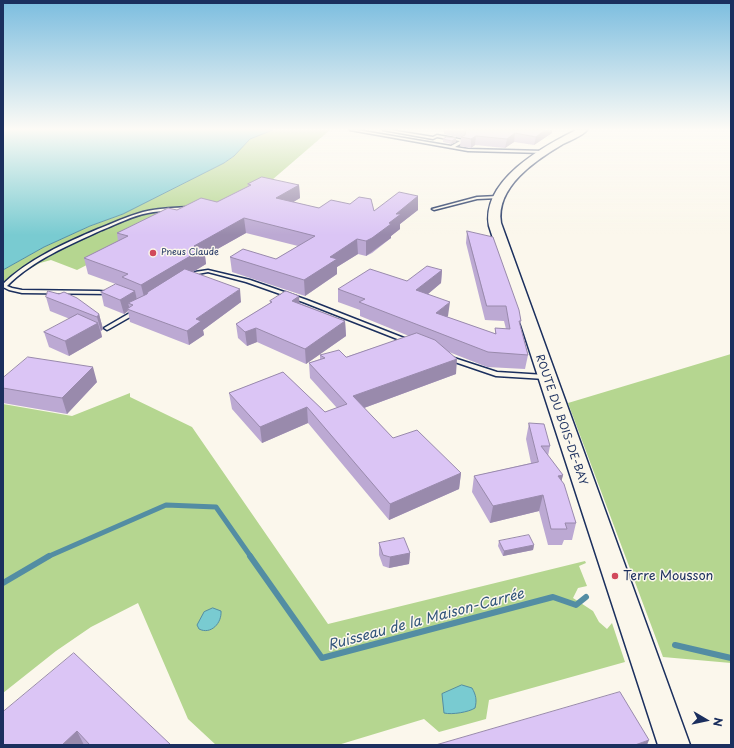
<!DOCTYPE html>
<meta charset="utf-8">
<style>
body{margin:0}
#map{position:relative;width:734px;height:748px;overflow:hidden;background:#fbf7ec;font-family:"Playpen Sans",sans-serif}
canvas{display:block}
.frame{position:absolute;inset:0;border:4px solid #1b2f5e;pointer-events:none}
.north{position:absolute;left:686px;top:700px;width:40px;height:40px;-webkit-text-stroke:3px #fbf7ec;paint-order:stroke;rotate:99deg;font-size:11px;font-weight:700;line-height:16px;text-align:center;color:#1b2f5e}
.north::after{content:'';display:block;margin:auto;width:14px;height:18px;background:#1b2f5e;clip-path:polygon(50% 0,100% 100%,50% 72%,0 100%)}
</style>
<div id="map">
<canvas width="734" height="748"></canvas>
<div class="frame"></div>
<div class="north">N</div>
</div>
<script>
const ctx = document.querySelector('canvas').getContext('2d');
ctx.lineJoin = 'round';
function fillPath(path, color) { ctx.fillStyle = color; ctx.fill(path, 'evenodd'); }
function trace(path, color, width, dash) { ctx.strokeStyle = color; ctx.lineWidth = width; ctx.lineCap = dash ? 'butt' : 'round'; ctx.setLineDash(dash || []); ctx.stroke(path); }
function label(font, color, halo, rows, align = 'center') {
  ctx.font = font + ' "Playpen Sans",sans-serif'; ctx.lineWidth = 3; ctx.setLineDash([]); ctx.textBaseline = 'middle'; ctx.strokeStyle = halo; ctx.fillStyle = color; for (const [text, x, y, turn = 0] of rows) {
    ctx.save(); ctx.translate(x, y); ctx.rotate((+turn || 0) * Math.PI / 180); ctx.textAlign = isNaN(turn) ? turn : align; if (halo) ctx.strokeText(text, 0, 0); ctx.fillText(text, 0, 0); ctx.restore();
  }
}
fillPath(new Path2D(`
 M239,130H330L272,180L170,222L77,270L51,260L40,263L3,284V270L44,247L90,226L123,214L224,163L233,157Z
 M731,354V663L663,657L568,403Z
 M130,393V397L192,427L328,624L585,561L586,563L579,566L587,586L578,588L573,598L593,611L599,622L607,629L612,623L625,662L489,700L486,719L439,732L424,719L338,745H216L188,719L138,603L91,627L56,651L3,693V404L72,416Z`), '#b5d690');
const water = new Path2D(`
 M3,130H273L250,139L234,156L224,163L123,214L90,226L44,247L3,270Z
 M213,608L221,611C222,623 211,635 199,629L197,625L204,612Z
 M462,685L472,688C476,695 477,700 475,708C469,712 452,715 444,713L442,694Z`);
fillPath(water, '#79cbd1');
trace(water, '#538da3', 1);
trace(new Path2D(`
 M47,557L166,505L216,507L251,557`), '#538da3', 5);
trace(new Path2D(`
 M250,556L322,658L553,597L576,605L586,597
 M3,583L49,556
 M675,645L731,658`), '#538da3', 6);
const lane = new Path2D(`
 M350,130H357L451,146L460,141L437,137L433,139L383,130H390L433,137L437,135L464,140V142L455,147L468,149L544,151L546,152L544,153L468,151Z
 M498,196L500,197L499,198L477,199L434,210L432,209L477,197Z
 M189,207L191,208L190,209C176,211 162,210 148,213C132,216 117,224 102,230C69,245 33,260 7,286L12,288L22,290L99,291L111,292V294L22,293L9,290L3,287V284C29,259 65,243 98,229C113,223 128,216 143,212C158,208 174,208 189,207Z
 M208,270L250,280L307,300L409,340L410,341L407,343L405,342L303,302L246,282L208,272L198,274L190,278L188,277L195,272Z
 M135,310L137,311L138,312L137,313L109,329L107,330L104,328Z
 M451,357L497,372L545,375L548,377L545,379L496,376L449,360L448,359Z`);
const secondary = new Path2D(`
 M576,130H587C582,136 571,140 563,144C536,160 495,187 501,223L690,745H658L489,226C481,181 542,147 576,130Z`);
trace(lane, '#1b2f5e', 3);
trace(secondary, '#1b2f5e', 3);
fillPath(lane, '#fbf7ec');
fillPath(secondary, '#fbf7ec');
fillPath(new Path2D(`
 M444,130H552V133L534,145L514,142L505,148L475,145L471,148L460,146L461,138L444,134Z
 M456,138V142L451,144L443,142V139Z
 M248,184L299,185L300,198L293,202L319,208L374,211L418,196V210L400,224V229L391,236V238L372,253L366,256L358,254L337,267V274L305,296L232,272L230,257L276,259L298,246L246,233L205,256L206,264L193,272L241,302L203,330L204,335L189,345L130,322L128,311L124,314L104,306L101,292L124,288V287L88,274L84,258L118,241L117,233L177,210L217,202L248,186Z
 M467,231L521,321L520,325L528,355L525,369L487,367L449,352L456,374L364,408L393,438L461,473L459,489L389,520L308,423L262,443L232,409L229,393L283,372L325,412L337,408L310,378L309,363L320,359V355L346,357L409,336L360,316V310L338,302V289L407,281L442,270L441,283L428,294L448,316L447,317L495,334V328L506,329L504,321L485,320L466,243Z
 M46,297L99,314L103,329L101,331L102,337L69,356L49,347L44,332L70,319L50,311Z
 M270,301L300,303L345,321L346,336L306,364L257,342L247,346L238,338L236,324L270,303Z
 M3,378L97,382L67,414L3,403Z
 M529,423L550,446L548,456L563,475L561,481L576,523L572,540H564L562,545H548L539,511L490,523L472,492L474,476L531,463L526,439Z
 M499,541L534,545L533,550L503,556L498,546Z
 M379,543L410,553L409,564L389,568L383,566L379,555Z
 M3,712L171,745H3Z`), '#bca9d3');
fillPath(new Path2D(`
 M545,130H552V133L534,145L536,137Z
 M515,133L514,142L505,148L507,139Z
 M476,136L475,145L471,148V139Z
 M456,138V142L451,144L452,141Z
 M299,185L300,198L277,212L276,198Z
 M418,196V210L400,224V229L391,236V238L366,256V241L389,223L396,214Z
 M244,218L246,233L205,256L206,264L145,301L141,285L194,246Z
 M357,239L358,254L337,267V274L305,296L304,280L330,257Z
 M442,270L441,283L416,304V290Z
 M240,289L241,302L203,330L204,335L189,345L187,331L196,319Z
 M135,291L138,305H133L128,303L130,310L127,309L128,311L124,314L120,300Z
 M299,296L300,310L292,301Z
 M450,302L448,316L435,327L436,313Z
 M99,314L103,329L101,331L97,317Z
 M345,321L346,336L306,364L305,349Z
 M98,323L102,337L69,356L65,341Z
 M256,328L257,342L247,346L245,332Z
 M457,359L456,374L353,412V396Z
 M93,367L97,382L67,414L62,398Z
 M307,407L308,423L262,443L260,427Z
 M461,473L459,489L389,520L390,504Z
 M563,475L559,491L558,476Z
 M543,495L539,511L490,523L493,506Z
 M534,545L533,550L503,556L504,551Z
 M410,553L409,564L389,568L390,557Z
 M77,731L84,745H62Z
 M649,740L647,745H635Z`), '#998aac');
const building = new Path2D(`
 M465,130H545L536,137L515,133L507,139L476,136L471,139L461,137L465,135L466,130Z
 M447,137L456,138L452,141L443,139Z
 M262,177L299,185L276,198L319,208L331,200L350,204L359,197L371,199L374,211L399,192L418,196L396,214H401L389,223L391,224L372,238L366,241L357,239L330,257L337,259L304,280L230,257L243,249L276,259L315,236L244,218L194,246L204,248L141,285L122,277L128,274L84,258L128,236L117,233L168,208L177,210L201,198L217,202L251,185L248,184Z
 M467,231L493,237L519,310L521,321H519L528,355L488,352L359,302L365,299L338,289L370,269L407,281L427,266L442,270L416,290L450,302L436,313L496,334L495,328L510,329L506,306H487Z
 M185,269L240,289L196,319L201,321L187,331L127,309L133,305L128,303L147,294L148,292Z
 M116,284L135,291L120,300L101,292Z
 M48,291L59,294L64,292L77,298L99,314L97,317L46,297Z
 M286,291L299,296L292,301L345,321L305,349L256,328L245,332L236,324L272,302L270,301Z
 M78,314L98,323L65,341L44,332Z
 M417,333L435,340L457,359L353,396L393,438L417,430L461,473L390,504L307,407L260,427L229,393L283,372L325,412L347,404L309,363L325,358L320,355L339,350L346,357Z
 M28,357L93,367L62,398L3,388V378Z
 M529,423L544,424L550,446H541L563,475L558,476L564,484L576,523H565L567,529H551L543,495L493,506L474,476L538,462Z
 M529,535L534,545L504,551L499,541Z
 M404,538L410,553L390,557L383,555L379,543Z
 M74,653L171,745H90L77,731L62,745H3V712Z
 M620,692L649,740L635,745H436Z`);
fillPath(building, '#dbc5f5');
trace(building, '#998aac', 1);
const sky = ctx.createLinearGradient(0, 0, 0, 235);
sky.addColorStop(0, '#7bbddf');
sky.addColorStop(0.55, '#fdfbf6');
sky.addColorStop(1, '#fdfbf600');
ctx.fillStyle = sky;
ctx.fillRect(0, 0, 734, 235);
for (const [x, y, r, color] of [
 [153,253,4,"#d1495b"],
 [615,576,4,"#d1495b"]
]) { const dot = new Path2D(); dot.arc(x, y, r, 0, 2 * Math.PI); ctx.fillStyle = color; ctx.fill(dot); trace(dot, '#fbf7ec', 1.5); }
label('9px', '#1b2f5e', '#fbf7ec', [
 ["Pneus Claude",161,253]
], 'left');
label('11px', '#1b2f5e', '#fbf7ec', [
 ["ROUTE DU BOIS-DE-BAY",561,420,71]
]);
label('13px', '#1b2f5e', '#fbf7ec', [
 ["Terre Mousson",623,576]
], 'left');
label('italic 14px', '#32567b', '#fbf7ec', [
 ["Ruisseau de la Maison-Carrée",426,620,-15]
]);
</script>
